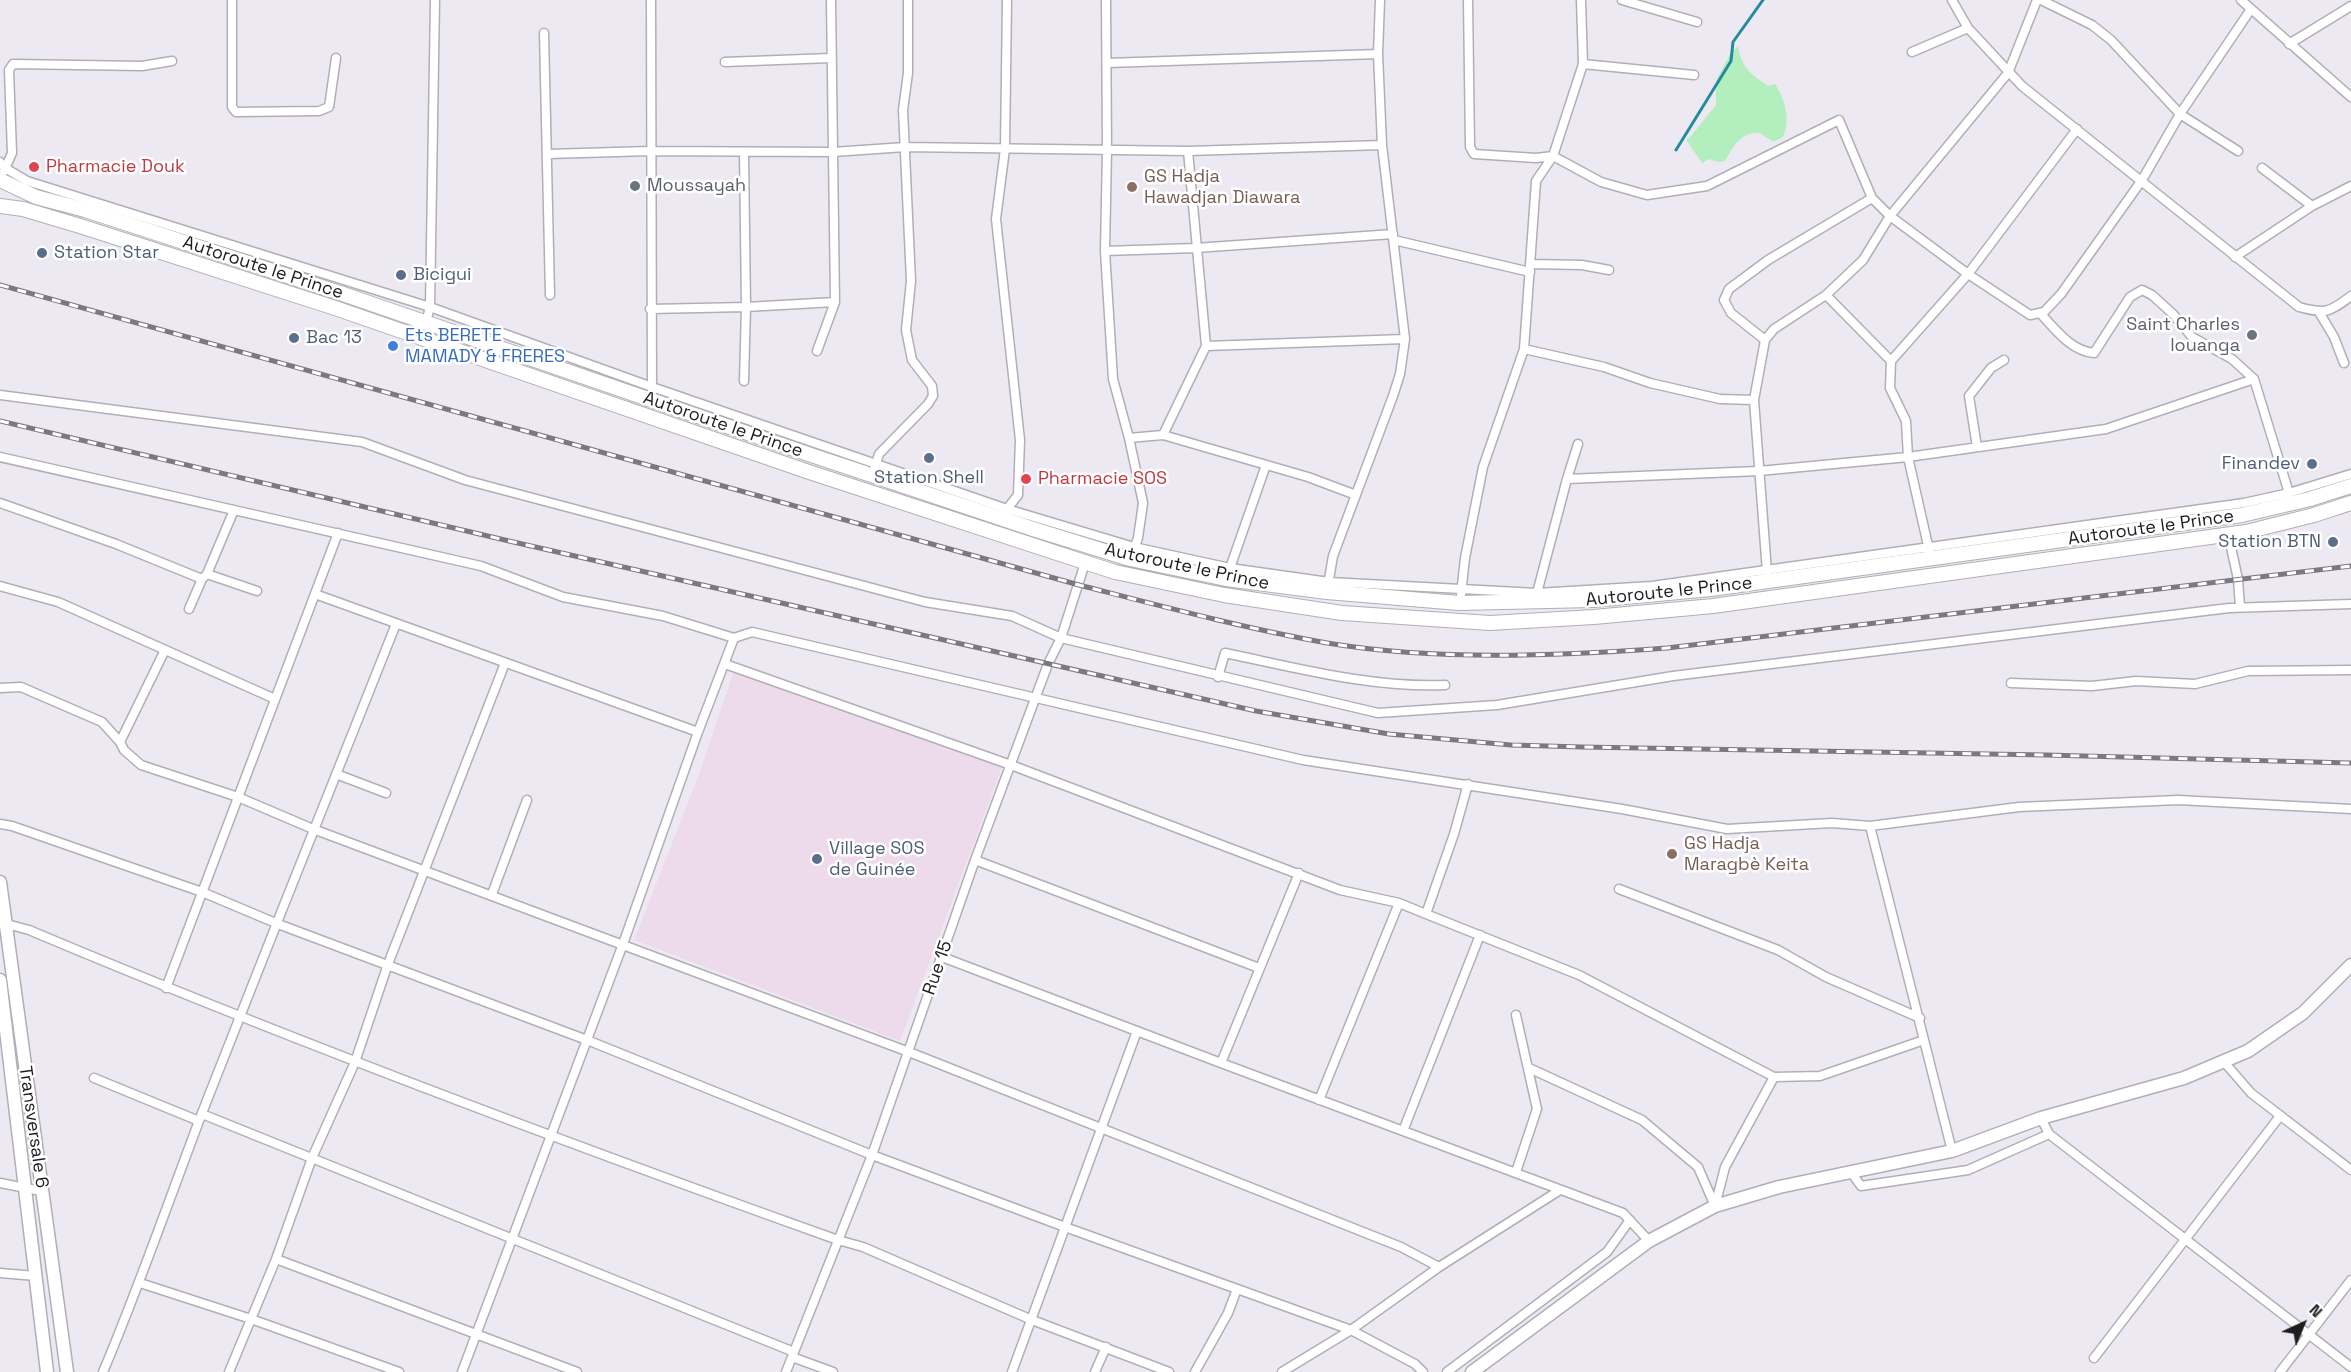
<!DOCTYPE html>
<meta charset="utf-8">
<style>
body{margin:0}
#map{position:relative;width:2351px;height:1372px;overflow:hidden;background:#ede9f3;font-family:"Space Grotesk",sans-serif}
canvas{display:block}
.north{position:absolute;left:2273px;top:1294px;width:60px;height:60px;-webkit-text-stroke:4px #fff;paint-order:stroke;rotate:44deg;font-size:16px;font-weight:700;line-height:24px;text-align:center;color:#1d1c1f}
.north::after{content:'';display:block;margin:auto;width:21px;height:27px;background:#1d1c1f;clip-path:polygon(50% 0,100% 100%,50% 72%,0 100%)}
</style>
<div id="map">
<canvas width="2351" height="1372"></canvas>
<div class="north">N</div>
</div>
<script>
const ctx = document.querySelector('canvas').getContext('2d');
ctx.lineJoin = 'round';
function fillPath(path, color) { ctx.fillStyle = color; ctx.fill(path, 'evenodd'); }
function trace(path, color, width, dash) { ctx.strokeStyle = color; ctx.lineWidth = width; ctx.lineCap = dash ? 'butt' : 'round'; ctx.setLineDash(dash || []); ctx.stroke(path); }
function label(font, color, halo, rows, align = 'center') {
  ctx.font = font + ' "Space Grotesk",sans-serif'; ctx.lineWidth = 5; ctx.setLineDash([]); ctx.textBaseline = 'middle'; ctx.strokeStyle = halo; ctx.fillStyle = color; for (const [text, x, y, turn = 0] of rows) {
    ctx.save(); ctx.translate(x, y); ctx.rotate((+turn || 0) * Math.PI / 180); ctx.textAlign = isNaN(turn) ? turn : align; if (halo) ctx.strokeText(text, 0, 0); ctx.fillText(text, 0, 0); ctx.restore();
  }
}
fillPath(new Path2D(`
 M734,671L1002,767L900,1041L634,940L698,777Z`), '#eddbec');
fillPath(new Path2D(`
 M1738,46C1742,69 1750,73 1768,86L1775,84C1785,99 1791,120 1783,137L1773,142L1760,133C1741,131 1733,147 1725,161L1718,162L1709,159L1702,163L1686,140L1691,136L1716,105V81L1730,54Z`), '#b2eebe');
trace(new Path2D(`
 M1676,150L1731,61L1733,42L1763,0`), '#248b9e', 3);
const minor = new Path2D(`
 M232,0V107L236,112L319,111L329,107L336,58
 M651,0L652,391
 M1106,0L1107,150L1105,251L1113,379L1129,438L1143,503L1138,538L1130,559
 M1468,0L1470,147L1474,154L1536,158L1553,156L1601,182L1647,195L1707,186L1839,120L1872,198L1890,216L1968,274L2030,315L2044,312L2061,294L2142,180L2180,114L2251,9
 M1622,0L1697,22
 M1952,0L1968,28L2022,86L2299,307C2325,314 2329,313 2351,296
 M2041,0L2092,25L2111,40L2180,114L2238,151
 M2241,0L2351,97
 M544,33L550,295
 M2289,44L2351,6
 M1912,52L1968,28
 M725,62L831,58
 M1107,63L1378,54
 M1583,64L1694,75
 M744,153L746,307L744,381
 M548,154L650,151L833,152L905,147L1188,151L1382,145
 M0,162L5,168L27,181L430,307L652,387L1007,509L1134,547L1230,568L1329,582L1537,593L1652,586L2244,503L2289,493L2351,474
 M2262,168L2312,206
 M4,171L12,153L9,70L13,64L142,66L172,61
 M1394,240L1530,272
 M1105,251L1196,248L1393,234
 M2235,257L2312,206L2351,186
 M1531,264L1582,265L1609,270
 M1826,295L1891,361
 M650,309L746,307L835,302
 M2319,312L2334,337L2344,363
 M2040,313C2055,329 2071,351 2094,353L2130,297L2142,290L2152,295L2173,314L2192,337L2232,359L2254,379
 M426,322L430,307L435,0
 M1765,340L1731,313L1724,300L1729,289L1768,260L1872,198
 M1206,346L1405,339
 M1524,349L1604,367L1650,383L1720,399L1754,400
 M817,351L835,302L831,0
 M0,395L362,442L465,480L925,602L1012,616L1061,638L1378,713L1497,705L1673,676L2229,608L2351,604
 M1163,435L1206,346L1188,151
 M1129,438L1163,435L1308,477L1356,495
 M1977,447L1969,396L1991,368L2004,360
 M0,457L481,566L563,597L663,616L734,638L752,632L1303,760L1622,809L1727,829L1832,823L1870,826L2019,807L2178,800L2351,809
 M875,467L879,454L928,404L933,396L932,386L912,360L906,330L911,281L903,110L908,73V0
 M1567,479L1759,471L1908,457L2106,429L2254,379L2289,493
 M0,503L116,544L202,579
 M1006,514L1007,509L1018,495L1020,440L996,219L1005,149L1007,0
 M2228,534L2238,579L2240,607
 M1929,550L1908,457L1906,421L1890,388L1891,361L1968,274L2077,129
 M1230,568L1266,465
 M1767,572L1754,400L1765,340L1774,329L1826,295L1863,260L1890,216L2008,73L2037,0
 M207,574L257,591
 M1328,585L1333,556L1393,396L1400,374L1405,339L1382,145L1378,54L1380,0
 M0,586L58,602L275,699
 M1537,593L1567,479L1578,444
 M315,594L698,732
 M1461,594L1465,558L1483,467L1524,349L1536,181L1553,156L1583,64L1581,0
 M189,609L202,579L207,574L234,510
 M725,664L1011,765L1340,890L1399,903L1426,914L1579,975L1774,1077
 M1218,677L1225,653C1298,668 1371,688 1445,685
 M2011,683L2092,686L2136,681L2195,684L2248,671L2351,670
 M0,688L21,687L102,722L120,742L124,750L141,765L238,797L313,829L909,1052L1401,1247L1439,1267
 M120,742L165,650
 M336,774L386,793
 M0,824L12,826L202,892L278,924L587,1040L872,1155L1065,1227L1351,1330L1415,1364L1423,1372
 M1870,826L1952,1151
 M975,860L1259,968
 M1619,889L1778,950L1826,977L1920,1018
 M492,894L527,800
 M1426,914L1454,834L1468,784
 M3,923L29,930C295,1042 566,1143 838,1240L863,1247L1032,1320L1169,1372
 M942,957L1221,1063L1623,1213L1649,1241
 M166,988L338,533
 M1516,1015L1537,1109L1516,1172
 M1221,1063L1299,873
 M2225,1063L2251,1093L2351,1170
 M1529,1068L1642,1120L1698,1167L1715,1206
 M94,1078L199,1121
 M1319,1100L1399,903
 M202,1114L794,1352
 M2041,1118L2049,1134L2351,1367
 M1403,1131L1480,935
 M1851,1172L1861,1186L1968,1170L2049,1134
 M0,1183L41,1191
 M1715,1206L1725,1167L1774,1077L1820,1076L1924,1040
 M276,1259L577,1372
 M0,1273L36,1276
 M140,1283L251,1319L399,1372
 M792,1357L833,1372
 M2094,1358L2280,1116
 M103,1372C139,1287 169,1200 202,1113C266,950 331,786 396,624
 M229,1372L276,1259L312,1158L355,1062L388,964L505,663
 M462,1372L623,944L698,732L734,638
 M786,1372L872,1155L975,860L1048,664L1061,638L1085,563
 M1012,1372L1137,1031
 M1095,1372L1106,1347
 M1195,1372L1228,1313L1237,1289
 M1282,1372L1351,1330L1439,1267L1560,1190
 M1447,1372L1607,1252L1630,1220
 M2280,1372L2351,1280`);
const secondary = new Path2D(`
 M0,882L67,1372
 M0,980L47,1372
 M1472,1372L1649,1241L1715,1206L1779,1187L1952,1151L2041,1118L2184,1078L2248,1051L2303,1013L2351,965`);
const primary = new Path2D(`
 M0,180L36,197L85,210L340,293L814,456L1033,529L1130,559L1226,579L1327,592L1459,603L1593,600L1711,589L2242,515L2310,499L2351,486
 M0,206L23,209L80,226L335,308L809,472L1115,572L1224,595L1342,613L1490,623L1594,617L1713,606L2246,532L2314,515L2351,503`);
trace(minor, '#b2aeb7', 11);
trace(secondary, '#b2aeb7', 15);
trace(primary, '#b2aeb7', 16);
trace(minor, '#fff', 8);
trace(secondary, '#fff', 12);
trace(primary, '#fff', 14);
const rail = new Path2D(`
 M0,285L1079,585C1161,606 1243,628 1327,643C1436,661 1557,656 1667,648L2351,566
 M0,421L509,541L1256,711L1389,734L1511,745L1582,747L2046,755L2351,763`);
trace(rail, '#7b797f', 5);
trace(rail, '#fff', 3, [9]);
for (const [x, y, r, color] of [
 [34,167,6,"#e0444e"],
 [635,186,6,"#6b7280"],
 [1132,187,6,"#8d6e63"],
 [42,253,6,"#5c6f8a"],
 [401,275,6,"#5c6f8a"],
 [2252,335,6,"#6b7280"],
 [294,338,6,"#5c6f8a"],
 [393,346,6,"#3f7fe0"],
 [929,458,6,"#5c6f8a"],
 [2312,464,6,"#5c6f8a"],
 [1026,479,6,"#e0444e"],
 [2333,542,6,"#5c6f8a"],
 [1672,854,6,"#8d6e63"],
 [817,859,6,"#5c6f8a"]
]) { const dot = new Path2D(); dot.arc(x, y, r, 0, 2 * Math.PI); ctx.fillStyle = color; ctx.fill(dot); trace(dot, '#fff', 2); }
label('18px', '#be3a42', '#fff', [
 ["Pharmacie Douk",46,167],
 ["Pharmacie SOS",1038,479]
], 'left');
label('18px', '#785e54', '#fff', [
 ["GS Hadja",1144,177],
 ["Hawadjan Diawara",1144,198],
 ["GS Hadja",1684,844],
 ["Maragbè Keita",1684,865]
], 'left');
label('18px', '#5b616d', '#fff', [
 ["Moussayah",647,186],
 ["Saint Charles",2240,325,"right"],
 ["louanga",2240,346,"right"]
], 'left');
label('18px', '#4e5e75', '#fff', [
 ["Station Star",54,253],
 ["Bicigui",413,275],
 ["Bac 13",306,338],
 ["Finandev",2300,464,"right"],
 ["Station Shell",929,478,"center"],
 ["Station BTN",2321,542,"right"],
 ["Village SOS",829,849],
 ["de Guinée",829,870]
], 'left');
label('18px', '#1d1c1f', '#fff', [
 ["Autoroute le Prince",263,268,18],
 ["Autoroute le Prince",723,425,19],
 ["Autoroute le Prince",2151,528,-8],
 ["Autoroute le Prince",1187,567,12],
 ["Autoroute le Prince",1669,592,-6],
 ["Rue 15",938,968,-71],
 ["Transversale 6",33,1127,82]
]);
label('18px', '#366cbe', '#fff', [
 ["Ets BERETE",405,336],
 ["MAMADY & FRERES",405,357]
], 'left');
</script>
